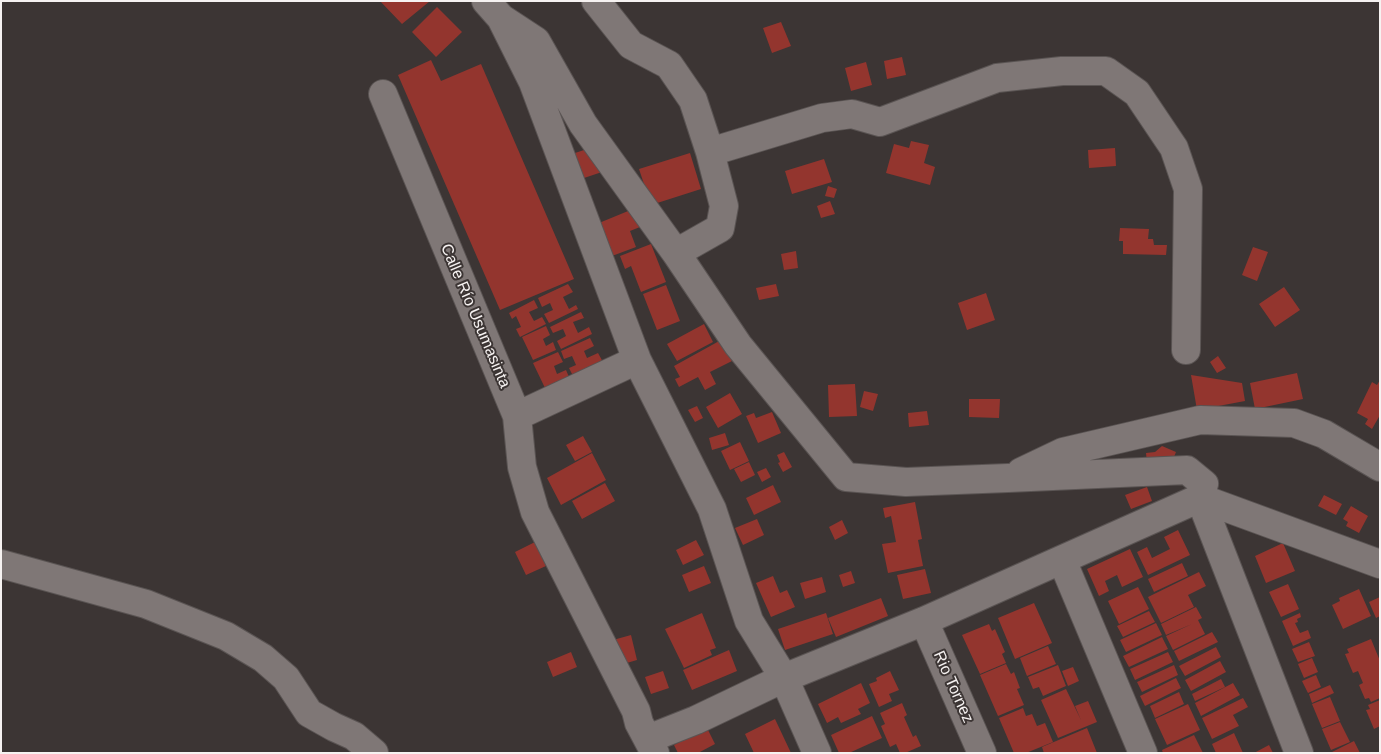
<!DOCTYPE html>
<meta charset="utf-8">
<style>
body{margin:0}
#map{position:relative;width:1381px;height:754px;overflow:hidden;background:#3c3534;font-family:Arial,sans-serif}
canvas{display:block}
.frame{position:absolute;inset:0;border:2px solid #f6f2f1;pointer-events:none}
</style>
<div id="map">
<canvas width="1381" height="754"></canvas>
<div class="frame"></div>
</div>
<script>
const ctx = document.querySelector('canvas').getContext('2d');
ctx.lineJoin = 'round';
function fillPath(path, color) { ctx.fillStyle = color; ctx.fill(path, 'evenodd'); }
function trace(path, color, width, dash) { ctx.strokeStyle = color; ctx.lineWidth = width; ctx.lineCap = dash ? 'butt' : 'round'; ctx.setLineDash(dash || []); ctx.stroke(path); }
function label(font, color, halo, rows, align = 'center') {
  ctx.font = font + ' Arial,sans-serif'; ctx.lineWidth = 4; ctx.setLineDash([]); ctx.textBaseline = 'middle'; ctx.strokeStyle = halo; ctx.fillStyle = color; for (const [text, x, y, turn = 0] of rows) {
    ctx.save(); ctx.translate(x, y); ctx.rotate((+turn || 0) * Math.PI / 180); ctx.textAlign = isNaN(turn) ? turn : align; if (halo) ctx.strokeText(text, 0, 0); ctx.fillText(text, 0, 0); ctx.restore();
  }
}
fillPath(new Path2D(`
 M380,1H430L402,24Z
 M437,7L462,32L436,57L412,32Z
 M781,22L791,46L772,53L763,28Z
 M902,57L906,75L887,79L884,61Z
 M431,60L441,81L481,64L574,279L500,310L398,75Z
 M866,62L872,85L851,91L845,68Z
 M911,141L929,145L924,163L935,167L930,185L886,173L894,144L909,148Z
 M596,146L605,171L578,180L569,155Z
 M1115,148L1116,166L1089,168L1088,150Z
 M690,153L701,189L651,205L639,169Z
 M824,159L832,182L792,194L785,171Z
 M828,186L837,189L834,198L825,196Z
 M830,201L835,214L821,218L817,206Z
 M633,209L640,227L630,231L636,247L612,256L599,223Z
 M1120,228L1149,229L1148,239H1153L1154,245H1167L1166,255L1123,254V241H1119Z
 M651,244L666,282L641,292L631,266L625,269L620,256Z
 M1253,247L1268,252L1257,281L1242,275Z
 M796,251L798,268L784,270L781,254Z
 M568,284L573,292L563,297L569,309L576,305L578,309L549,323L544,314L553,310L550,303L542,307L538,298Z
 M776,284L779,296L759,300L756,288Z
 M666,285L680,321L657,330L643,294Z
 M1284,287L1300,310L1275,327L1259,304Z
 M986,293L995,320L967,330L958,303Z
 M534,300L538,308L529,312L534,321L542,317L546,324L520,337L516,329L521,327L516,316L512,319L509,313Z
 M581,312L584,318L573,322L578,333L589,327L592,334L561,349L557,341L566,336L563,329L553,333L550,327Z
 M704,324L713,342L677,361L667,344Z
 M546,326L550,335L543,339L546,346L553,342L556,350L533,360L522,337Z
 M590,338L594,346L584,351L587,358L598,353L603,362L573,376L569,368L576,365L572,356L564,359L561,351Z
 M721,340L732,361L710,372L716,384L705,390L698,377L679,387L675,379L680,377L674,366Z
 M558,352L563,362L554,366L557,374L566,370L569,377L545,388L533,363Z
 M1218,356L1226,368L1217,373L1210,362Z
 M1297,373L1303,399L1255,409L1250,383Z
 M1191,375L1242,383L1245,401L1197,410Z
 M1380,380V415L1372,429L1365,424L1368,419L1357,413L1372,382L1377,385Z
 M855,384L857,416L829,417L828,385Z
 M864,391L878,394L873,411L860,407Z
 M730,393L742,414L718,428L706,407Z
 M969,399H1000L999,418L969,417Z
 M697,406L703,418L695,422L688,410Z
 M927,411L929,425L909,427L908,413Z
 M772,412L781,433L758,443L746,416L754,413L756,418Z
 M725,433L729,445L712,450L709,438Z
 M583,436L592,452L575,461L566,445Z
 M740,442L749,461L730,470L721,451Z
 M1162,446L1176,452L1172,462L1147,463L1146,453L1155,452Z
 M784,452L792,467L783,472L778,463L780,462L777,455Z
 M592,453L606,480L561,505L547,478Z
 M749,462L755,475L741,482L734,469Z
 M766,468L771,477L762,482L757,472Z
 M605,483L615,501L582,519L572,501Z
 M773,485L781,502L754,515L746,498Z
 M1147,487L1152,501L1131,509L1125,495Z
 M1324,495L1342,504L1336,515L1318,506Z
 M915,502L922,539L918,540L923,566L888,573L882,544L896,542L891,516L885,518L883,508Z
 M1351,506L1368,516L1359,533L1346,526L1348,522L1343,519Z
 M757,519L764,535L743,545L735,528Z
 M842,520L848,533L835,540L829,527Z
 M1178,530L1190,555L1148,575L1137,552L1147,547L1152,558L1170,549L1164,537Z
 M696,540L704,555L683,565L676,550Z
 M535,542L546,566L526,575L515,552Z
 M1283,543L1295,571L1266,583L1255,556Z
 M1130,549L1143,577L1122,587L1117,575L1105,581L1109,591L1099,596L1087,569Z
 M1182,563L1188,576L1154,592L1148,579Z
 M704,566L711,583L689,592L682,575Z
 M925,569L931,593L903,599L897,575Z
 M851,571L855,583L843,587L839,575Z
 M1199,572L1206,586L1188,595L1194,607L1161,623L1148,597Z
 M773,576L780,593L787,590L795,607L771,617L756,583Z
 M822,577L826,592L805,599L800,583Z
 M1288,584L1299,609L1281,617L1269,592Z
 M1138,587L1149,609L1119,624L1108,601Z
 M1359,589L1371,616L1343,629L1332,605L1340,601L1339,598Z
 M1380,597V616L1376,618L1369,602Z
 M881,598L888,616L836,637L828,618Z
 M1034,603L1052,643L1015,659L998,618Z
 M1196,607L1202,618L1198,620L1205,634L1173,650L1166,636L1192,624L1166,635L1161,624Z
 M1149,611L1155,622L1123,637L1117,626Z
 M702,613L716,648L710,650L712,655L684,668L665,629Z
 M826,613L833,634L785,650L778,629Z
 M1300,613L1301,617L1297,619L1298,622L1295,623L1300,633L1308,630L1311,638L1293,646L1282,621Z
 M1156,623L1162,635L1126,652L1120,640Z
 M989,624L992,631L995,629L1005,652L1002,654L1006,663L980,674L962,635Z
 M1212,632L1218,642L1179,661L1174,651Z
 M631,635L637,660L620,665L613,640Z
 M1162,637L1168,649L1129,667L1123,656Z
 M1371,639L1380,661V698L1371,702L1369,698L1365,699L1359,685L1363,683L1358,671L1353,673L1345,654L1349,653L1347,649Z
 M1309,642L1315,656L1298,662L1292,649Z
 M1048,646L1056,664L1027,676L1020,658Z
 M1216,647L1221,657L1185,676L1179,666Z
 M729,650L737,671L692,690L683,670Z
 M571,652L577,667L553,677L547,662Z
 M1168,652L1173,662L1135,680L1130,669Z
 M1312,658L1318,672L1304,678L1298,664Z
 M1220,661L1226,672L1191,691L1185,680Z
 M1006,664L1011,674L1014,672L1020,688L1017,689L1024,705L998,716L980,675Z
 M1058,665L1066,686L1043,696L1039,687L1033,689L1028,677Z
 M1174,665L1178,675L1142,692L1137,682Z
 M1073,667L1079,681L1068,686L1062,671Z
 M663,671L669,688L651,694L645,677Z
 M890,671L899,690L889,694L892,701L879,707L869,684L877,681L876,678Z
 M1316,675L1321,687L1308,693L1302,681Z
 M1176,678L1181,688L1145,706L1140,696Z
 M1221,679L1225,687L1195,701L1192,694Z
 M861,683L870,703L858,709L861,714L841,723L838,717L827,723L818,704Z
 M1233,683L1240,695L1201,716L1195,703Z
 M1330,685L1334,693L1312,703L1309,694Z
 M1066,689L1081,720L1075,706L1088,701L1097,722L1058,738L1041,700Z
 M1179,692L1184,704L1155,718L1150,706Z
 M1330,697L1340,721L1322,728L1312,704Z
 M1243,698L1248,707L1233,715L1239,726L1212,739L1202,718Z
 M1380,700V726L1374,729L1366,710L1370,709L1368,705Z
 M902,703L907,715L904,717L913,737L916,735L921,746L905,753H900L896,744L890,747L881,726L885,724L880,713Z
 M1188,704L1200,730L1167,745L1155,719Z
 M1023,708L1026,716L1032,714L1037,726L1045,723L1053,742L1026,753H1014L999,718Z
 M872,716L882,738L849,753H839L831,735Z
 M775,719L791,753H754L745,734Z
 M1340,722L1350,742L1331,750L1322,729Z
 M707,728L715,744L698,753H678L674,745Z
 M1087,728L1097,753H1044L1042,747Z
 M1234,733L1243,753H1216L1212,744Z
 M1194,735L1203,753H1163L1162,750Z
 M1354,741L1360,753H1330Z
 M1269,745L1273,753H1254Z`), '#93352e');
const minor = new Path2D(`
 M486,1L501,18L533,82L637,360L712,509L749,621L784,678L817,753
 M596,1L631,45L669,65L693,100L710,152L724,206L720,228L676,253
 M501,18L536,41L583,124L676,253L738,345L846,477L906,482L1008,478L1187,470L1204,484L1200,498L1299,753
 M383,94L517,416L522,467L535,512L636,711L639,723L655,753
 M710,152L822,118L852,114L880,122L997,78L1062,71H1106L1137,93L1174,148L1188,189L1186,350
 M517,416L637,360
 M1021,472L1063,452L1200,420L1294,423L1324,434L1380,467
 M1062,560L1143,753
 M1,564L146,604L226,636L263,658L286,678L309,713L334,727L354,736L374,753
 M924,621L982,753
 M648,739L696,720L784,678L924,621L1200,498L1380,564`);
trace(minor, '#5a5453', 30);
trace(minor, '#7f7776', 28);
label('16px', '#f6f2f1', '#3c3534', [
 ["Calle Río Usumasinta",475,316,67],
 ["Rio Tornez",953,687,66]
]);
</script>
